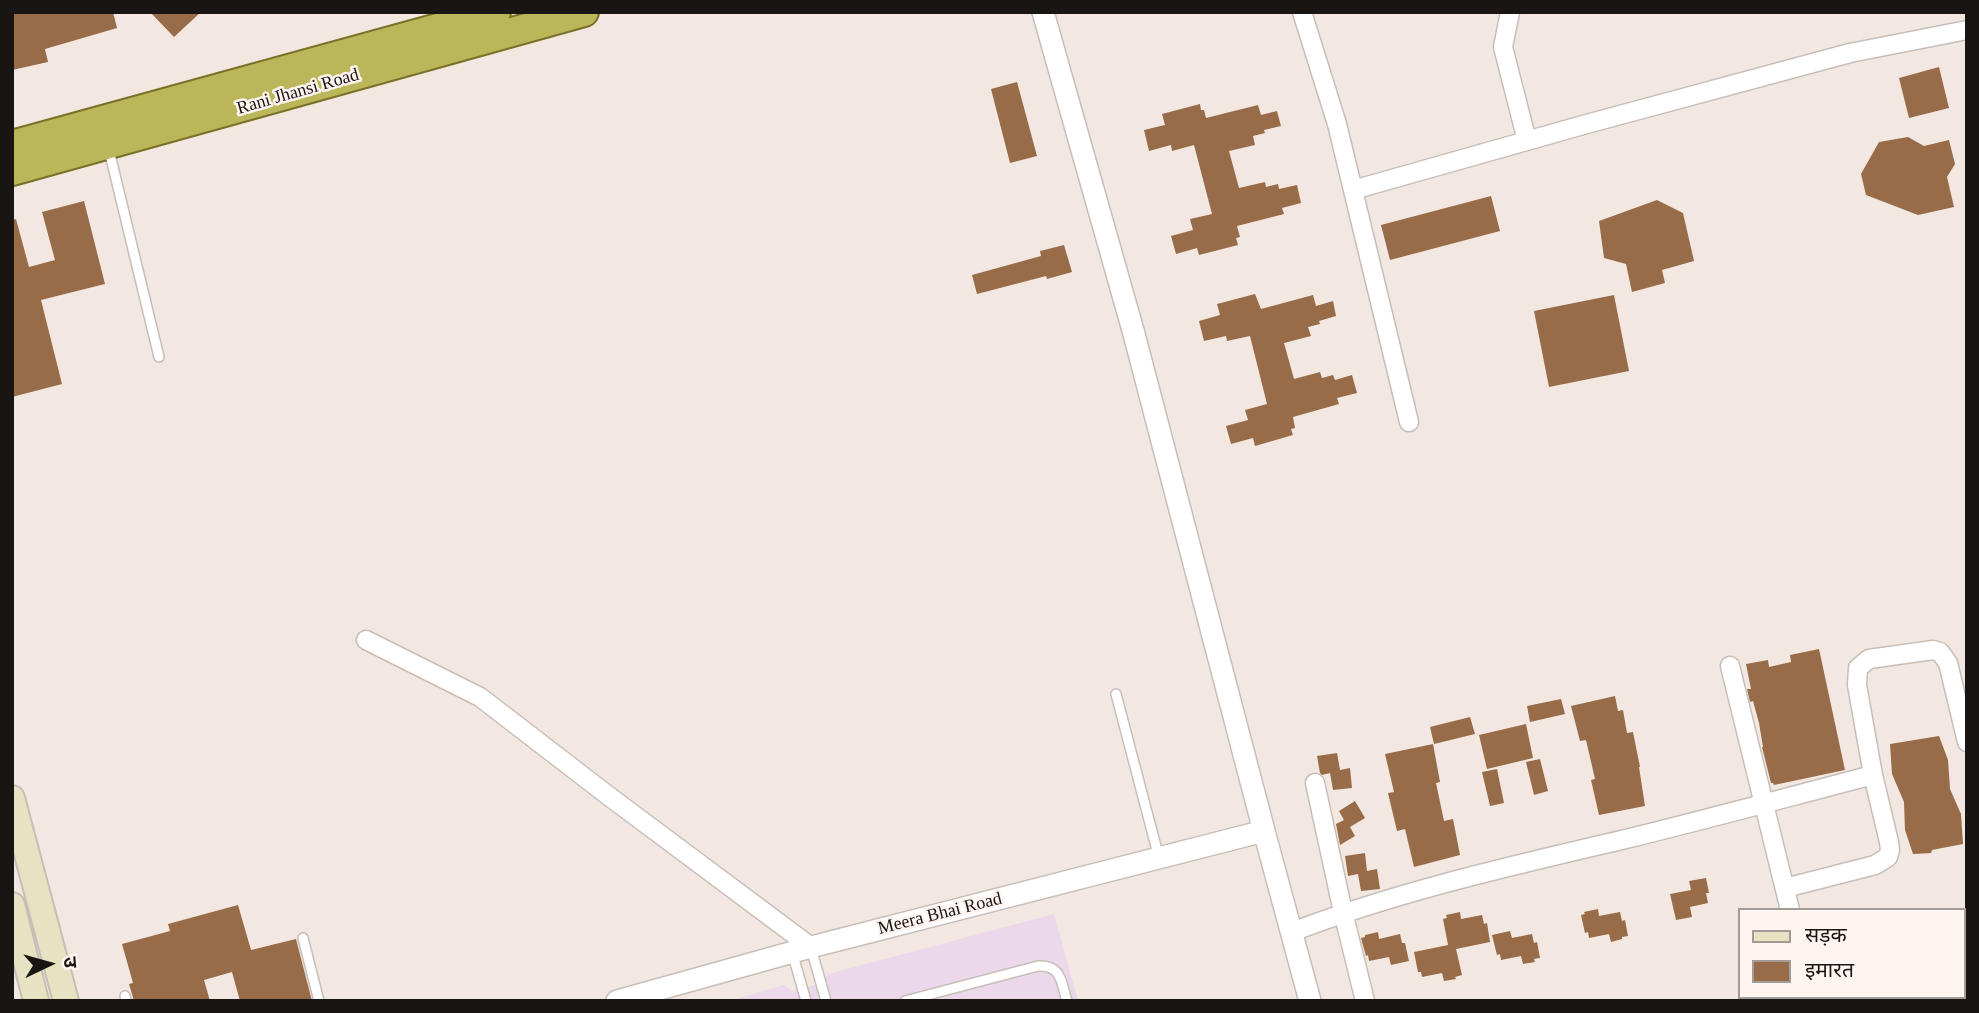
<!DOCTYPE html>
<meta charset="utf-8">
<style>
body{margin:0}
#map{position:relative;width:1979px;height:1013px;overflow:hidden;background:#f2e7e1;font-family:"Times New Roman","Noto Sans Devanagari",serif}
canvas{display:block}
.frame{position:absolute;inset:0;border:14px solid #191513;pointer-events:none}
.legend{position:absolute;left:1738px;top:908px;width:228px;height:91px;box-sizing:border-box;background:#fef5f0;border:2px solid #a29b98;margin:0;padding:9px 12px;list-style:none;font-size:21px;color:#191513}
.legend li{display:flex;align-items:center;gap:14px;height:35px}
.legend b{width:35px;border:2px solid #a29b98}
.north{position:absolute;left:14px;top:929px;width:70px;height:70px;-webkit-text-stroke:5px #fef5f0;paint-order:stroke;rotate:85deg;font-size:19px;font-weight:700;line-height:28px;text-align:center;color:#191513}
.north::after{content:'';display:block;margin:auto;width:24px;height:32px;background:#191513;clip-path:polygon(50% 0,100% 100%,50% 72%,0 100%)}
</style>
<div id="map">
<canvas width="1979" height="1013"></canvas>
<div class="frame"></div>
<ul class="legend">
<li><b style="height:9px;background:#e6e3c2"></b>सड़क</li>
<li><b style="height:19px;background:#986c48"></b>इमारत</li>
</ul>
<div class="north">उ</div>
</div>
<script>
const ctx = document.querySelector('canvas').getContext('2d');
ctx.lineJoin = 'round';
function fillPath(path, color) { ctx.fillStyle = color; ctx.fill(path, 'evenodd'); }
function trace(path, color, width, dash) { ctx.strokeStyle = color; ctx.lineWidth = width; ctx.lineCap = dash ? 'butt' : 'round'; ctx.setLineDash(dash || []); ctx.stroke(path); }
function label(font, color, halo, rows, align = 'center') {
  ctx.font = font + ' "Times New Roman",serif'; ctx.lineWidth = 5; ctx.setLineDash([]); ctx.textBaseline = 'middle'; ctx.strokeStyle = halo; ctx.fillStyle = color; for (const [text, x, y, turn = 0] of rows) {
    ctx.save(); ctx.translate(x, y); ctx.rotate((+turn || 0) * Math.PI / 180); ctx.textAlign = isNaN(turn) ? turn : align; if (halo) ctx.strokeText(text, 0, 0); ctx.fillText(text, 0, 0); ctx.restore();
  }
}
fillPath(new Path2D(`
 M1054,914L1078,1001H729L784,985L793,991L822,983L828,974Z`), '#ebd9eb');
fillPath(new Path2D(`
 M12,12H113L117,28L45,49L48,62L12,70Z
 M150,12H201L174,37Z
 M1939,67L1949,108L1909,118L1899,78Z
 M1017,82L1037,156L1010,163L991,89Z
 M1200,104L1201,110H1204L1206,118L1258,105L1261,115L1277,111L1281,126L1264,130L1265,133L1253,136L1255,145L1229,151L1239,188L1265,182L1266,187L1278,184L1279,189L1297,185L1301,203L1282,208L1284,214L1237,226L1240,237L1236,238L1238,245L1199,255L1197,248L1176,254L1171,236L1193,230L1190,219L1212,214L1194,145L1172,151L1171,145L1149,151L1144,130L1165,125L1162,114Z
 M1908,137L1924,146L1949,140L1955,164L1947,177L1954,207L1918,215L1866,195L1861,174L1879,142Z
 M1491,196L1500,231L1390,260L1381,225Z
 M1657,200L1683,213L1694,261L1662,270L1665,283L1632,292L1626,264L1604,258L1599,221Z
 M84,201L105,284L41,300L62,384L12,397V220L16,219L29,267L55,260L42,212Z
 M1064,245L1072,272L1047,279L1046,276L977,294L972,275L1041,256L1040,251Z
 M1255,294L1261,309L1313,295L1316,306L1333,301L1336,316L1319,321L1320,324L1308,327L1311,336L1284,343L1294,379L1320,372L1322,378L1333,375L1335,380L1352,375L1357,393L1337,398L1339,404L1293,417L1295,428L1291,429L1293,435L1255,446L1253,438L1231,444L1226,426L1248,420L1245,410L1267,404L1250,336L1227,341L1226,336L1204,341L1199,321L1220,315L1217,304Z
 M1614,295L1629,371L1549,387L1534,311Z
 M1819,649L1845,770L1774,785L1773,783H1771L1762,747H1763L1759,723L1753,701L1750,702L1747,689H1751L1746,664L1768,660L1769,667L1791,662L1790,655Z
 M1615,696L1618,711L1623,710L1627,733L1633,732L1640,767H1639L1645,806L1599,815L1591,780L1595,779L1586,740L1580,741L1571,706Z
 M1561,699L1565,714L1530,722L1527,706Z
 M1470,717L1475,734L1434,744L1430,727Z
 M1526,724L1533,758L1487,769L1479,735Z
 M1939,736L1948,760L1950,789L1961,814L1963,844L1932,850L1931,853L1913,854L1905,830L1904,802L1892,774L1890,744Z
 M1433,744L1440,782L1436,783L1444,821L1453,819L1460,855L1414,867L1405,829L1397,831L1388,793L1394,792L1385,754Z
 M1337,753L1340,770L1350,768L1352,788L1333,790L1330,773L1322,775L1320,773L1317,756Z
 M1540,759L1548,791L1534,795L1526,762Z
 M1497,769L1504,803L1490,806L1482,772Z
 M1355,801L1365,818L1350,827L1355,836L1340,845L1336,824L1344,820L1339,811Z
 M1365,853L1367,871L1377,869L1380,889L1361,891L1358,874L1348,876L1345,856Z
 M1706,878L1709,893H1706L1708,903L1690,907L1692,917L1676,920L1670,894L1691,890L1689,881Z
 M238,905L251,950L296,939L312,1001H240L232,972L204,980L210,1001H134L129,984L133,983L122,944L170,931L168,924Z
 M1598,909L1599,916L1620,912L1622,921L1625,920L1628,936L1622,937V939L1611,942L1609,934L1589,938L1588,932L1585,933L1581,915L1585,914L1584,912Z
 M1460,912L1461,919L1482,915L1484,924L1487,923L1490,942L1456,949L1462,975L1455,977L1456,979L1444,981L1442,973L1422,977L1421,972H1418L1414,952L1448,945L1443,919L1447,918L1446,915Z
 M1510,931L1512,938L1532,934L1534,943L1537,942L1540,958L1534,959L1535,962L1523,964L1521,956L1501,960L1500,954L1497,955L1492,935Z
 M1378,932L1379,939L1400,934L1402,943H1405L1409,961L1391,965L1389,957L1369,961L1368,955L1366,956L1361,938L1365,937V935Z`), '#986c48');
const service = new Path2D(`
 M108,146L159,357
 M1116,694L1159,858
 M303,938L319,1001
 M811,948L826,1001
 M792,952L806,1001
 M125,996L126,1001
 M905,1001L1038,966C1062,965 1061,982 1067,1001`);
const minor = new Path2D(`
 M1302,12L1337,124L1409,422
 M1510,12L1503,47L1527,141
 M1353,190L1583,125L1850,53L1967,30
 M366,640L480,697L610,797L811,947
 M1730,666L1790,910
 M1315,783L1343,912L1365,1001
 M1785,888L1875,865L1888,857L1890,850L1889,842L1873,775L1857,685L1858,668L1869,659L1933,650L1940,652L1948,663L1967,742
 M1292,932C1402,890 1516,865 1630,838C1712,818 1792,796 1873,775
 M1810,997L1811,1001
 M1910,1001H1921`);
const tertiary = new Path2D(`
 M1043,12L1134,334L1264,831L1310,1001
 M617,1001L811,947L1264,831`);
const secondary = new Path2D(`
 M12,798L66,1001
 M12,905L36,1001`);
const trunk = new Path2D(`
 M12,145L496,12
 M12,171L584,12`);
trace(service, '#c8beb8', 12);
trace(minor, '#c8beb8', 21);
trace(tertiary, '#c8beb8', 24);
trace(secondary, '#c8beb8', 28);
trace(trunk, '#787127', 32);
trace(service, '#fff', 9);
trace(minor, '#fff', 18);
trace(tertiary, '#fff', 21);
trace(secondary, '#e6e3c2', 24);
trace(trunk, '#bcb65b', 28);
label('18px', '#191513', '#fef5f0', [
 ["Rani Jhansi Road",298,92,-16],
 ["Meera Bhai Road",940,914,-14]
]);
</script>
